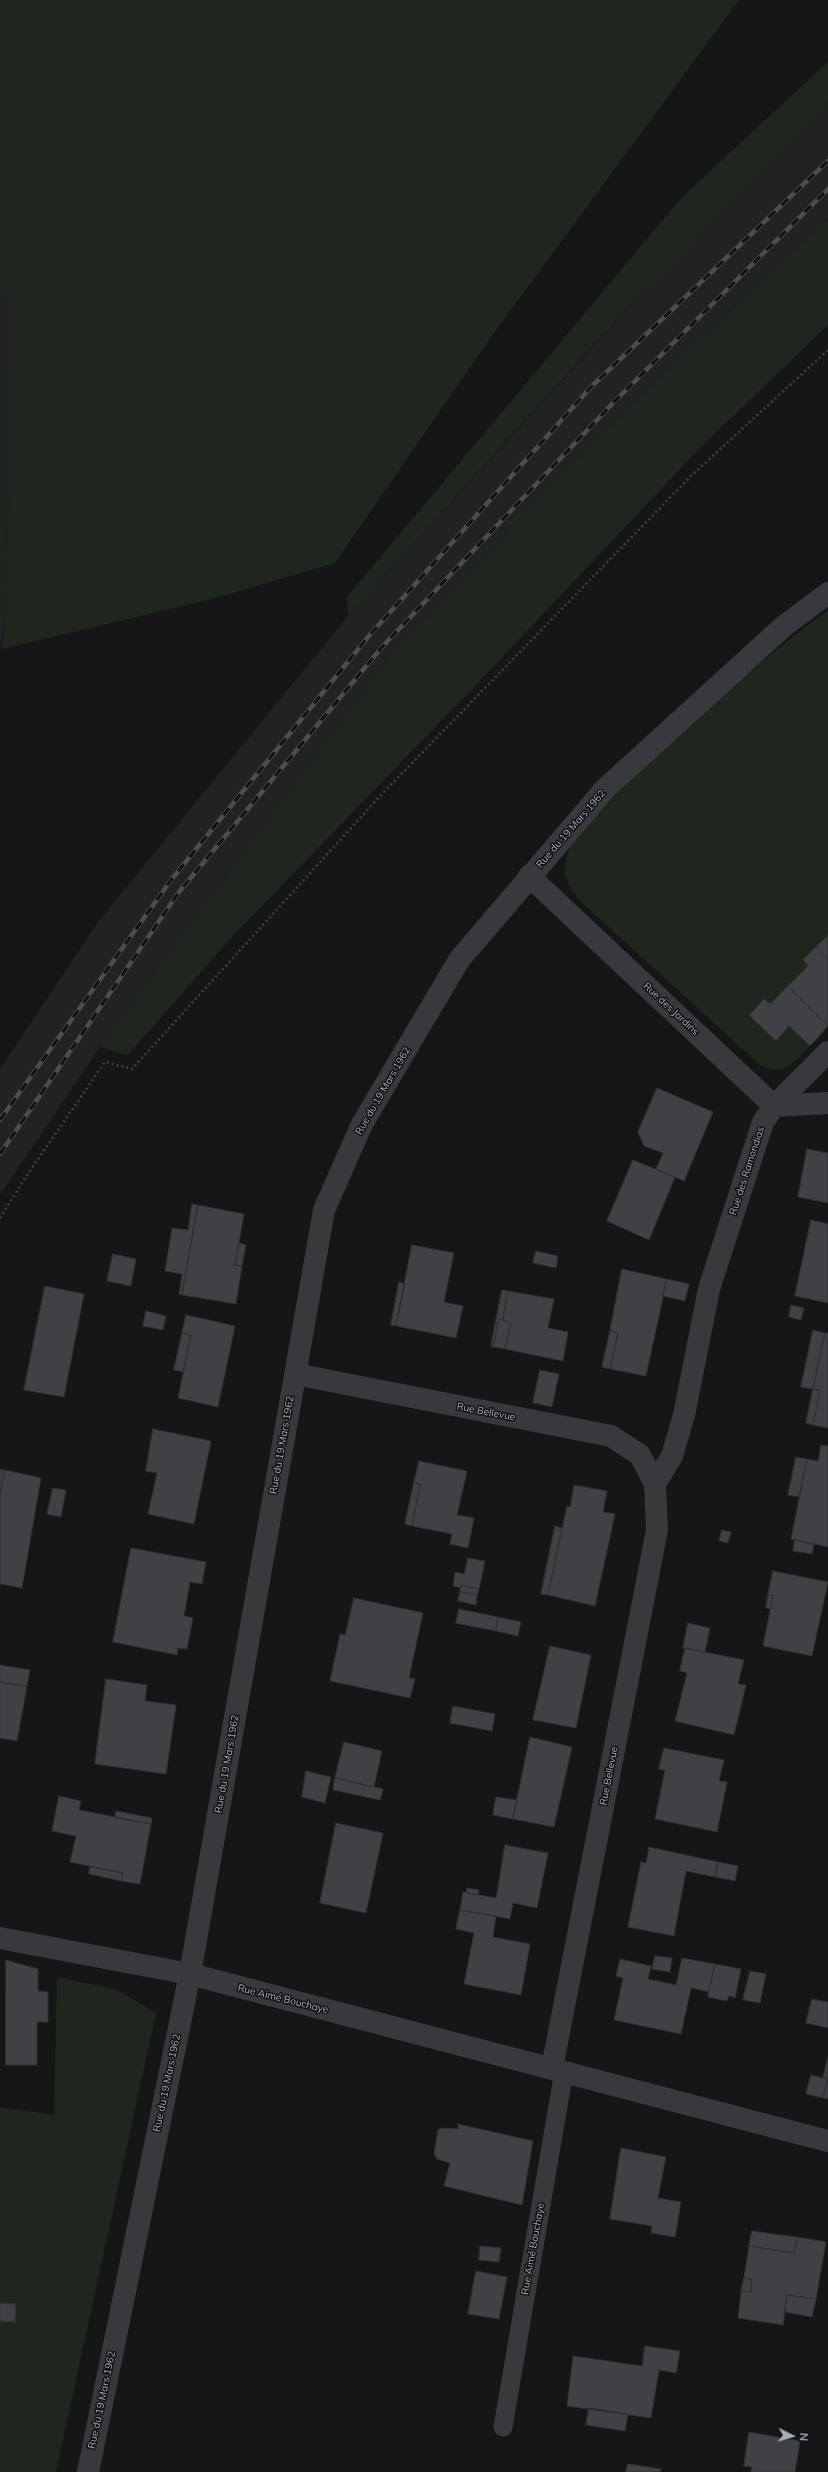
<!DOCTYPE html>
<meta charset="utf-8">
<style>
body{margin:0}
#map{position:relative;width:828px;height:2472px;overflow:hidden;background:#161618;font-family:Mulish,sans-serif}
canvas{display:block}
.north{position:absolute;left:772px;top:2416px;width:40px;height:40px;-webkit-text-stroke:3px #111113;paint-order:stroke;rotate:95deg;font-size:11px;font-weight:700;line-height:16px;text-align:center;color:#a7afb9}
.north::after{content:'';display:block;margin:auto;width:14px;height:18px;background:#a7afb9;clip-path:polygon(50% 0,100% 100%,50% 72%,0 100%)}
</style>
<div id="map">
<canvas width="828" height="2472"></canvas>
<div class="north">N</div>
</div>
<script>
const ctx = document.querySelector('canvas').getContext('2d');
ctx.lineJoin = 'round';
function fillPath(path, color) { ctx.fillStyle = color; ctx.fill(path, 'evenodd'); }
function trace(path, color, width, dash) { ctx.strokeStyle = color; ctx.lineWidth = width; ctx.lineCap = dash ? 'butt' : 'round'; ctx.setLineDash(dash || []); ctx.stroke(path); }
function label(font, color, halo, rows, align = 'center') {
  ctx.font = font + ' Mulish,sans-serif'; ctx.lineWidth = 3; ctx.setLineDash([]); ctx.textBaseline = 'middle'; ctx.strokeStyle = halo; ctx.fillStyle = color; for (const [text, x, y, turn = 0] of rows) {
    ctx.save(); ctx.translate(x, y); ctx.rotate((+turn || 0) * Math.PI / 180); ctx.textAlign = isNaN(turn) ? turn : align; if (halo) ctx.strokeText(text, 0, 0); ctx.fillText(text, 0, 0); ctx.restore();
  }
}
fillPath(new Path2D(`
 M828,103V220L758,283L633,404L560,476L390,657L100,1047L0,1195V1069L98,922L348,616L679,252L758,171Z
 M0,281L15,306L5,622L0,650Z`), '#222225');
fillPath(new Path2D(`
 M0,0H739L491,337L335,563L212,599L2,649L5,622L14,306L0,281Z
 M828,62V103C659,266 506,443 348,616L347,597L683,196Z
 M828,220V325L700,448L475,686L231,938L128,1055L100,1047L390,657L560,476L633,404L758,283Z
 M828,610V935L803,960L808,966L770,1004L764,999L749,1015L776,1040L789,1026L810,1046C794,1063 785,1077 760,1065L581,902C570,888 561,878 566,859C574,827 616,796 638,774C699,717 761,659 828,610Z
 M57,1977L116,1989L156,2013L56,2472H0V2107L54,2115Z`), '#1e261e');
const building = new Path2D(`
 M828,935V959L816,947Z
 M816,947L828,959V1026L788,986L808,966L803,960Z
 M788,986L828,1026L810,1046L789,1026L776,1041L749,1015L764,999L770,1004Z
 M657,1088L713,1112L684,1181L656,1169L663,1153L644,1146L638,1132Z
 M807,1149L828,1153V1203L798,1197Z
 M633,1160L675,1177L649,1240L607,1221Z
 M192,1204L198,1205L182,1295L179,1294L182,1274L165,1271L172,1228L188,1230Z
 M198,1205L244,1214L235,1265L242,1266L236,1304L182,1295Z
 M811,1220L828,1224V1303L795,1296Z
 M239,1243L246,1245L242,1266L235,1265Z
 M412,1245L454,1253L444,1302L463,1306L456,1338L396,1326Z
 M536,1251L558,1256L556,1268L533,1263Z
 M113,1254L136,1259L131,1286L107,1281Z
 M622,1269L667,1279L646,1376L610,1369L618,1333L610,1331Z
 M667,1279L689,1284L685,1301L663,1296Z
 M399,1282L405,1284L396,1326L391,1325Z
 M45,1286L84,1294L64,1397L24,1390Z
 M502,1290L508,1291L503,1320L499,1319L493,1347L491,1346Z
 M508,1291L554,1299L548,1328L568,1332L563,1361L505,1349L511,1323L503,1320Z
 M791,1305L804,1308L801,1320L789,1317Z
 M146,1311L166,1316L163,1330L143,1326Z
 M186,1315L235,1326L218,1407L178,1398L191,1335L182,1333Z
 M499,1319L511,1323L505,1349L493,1347Z
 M813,1330L825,1333L813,1389L801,1387Z
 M610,1331L618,1333L610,1369L602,1367Z
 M182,1333L191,1335L183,1372L174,1370Z
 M825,1333H828V1428L813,1425L820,1390L813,1389Z
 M540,1370L559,1374L552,1407L533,1403Z
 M813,1389L820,1390L813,1425L806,1423Z
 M153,1429L211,1441L194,1524L148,1514L157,1473L146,1471Z
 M821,1445L828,1446V1547L791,1539L807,1459L818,1461Z
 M796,1457L807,1459L799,1497L788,1495Z
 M419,1461L467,1471L457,1515L474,1518L468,1548L450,1544L452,1534L412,1526L420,1484L414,1482Z
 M0,1469L5,1470L0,1494Z
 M5,1470L41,1478L22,1588L0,1584V1494Z
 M414,1482L420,1484L412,1526L405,1524Z
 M574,1485L607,1491L603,1512L615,1514L595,1606L548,1595L567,1506L570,1507Z
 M53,1488L66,1490L61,1517L47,1514Z
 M555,1526L562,1528L548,1595L541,1594Z
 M722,1530L731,1532L728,1543L719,1541Z
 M795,1540L814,1544L812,1554L793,1551Z
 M131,1548L206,1562L202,1584L190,1582L184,1616L193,1618L187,1649L178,1648L177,1655L113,1642Z
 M468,1558L485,1561L479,1589L461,1585V1588L453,1586L455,1572L464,1574Z
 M773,1571L828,1582L812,1656L763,1646L773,1596L768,1595Z
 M461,1585L479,1589L477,1595L460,1592Z
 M460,1592L477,1595L476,1605L458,1601Z
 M768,1595L773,1596L771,1609L766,1608Z
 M354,1598L423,1613L409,1678L415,1679L410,1698L330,1681L340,1634L345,1635Z
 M459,1609L498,1617L496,1631L456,1623Z
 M498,1617L521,1622L518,1636L496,1631Z
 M688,1623L710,1628L705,1652L683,1648Z
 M550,1646L591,1655L576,1728L533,1720Z
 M685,1648L744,1660L738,1684L746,1685L734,1735L675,1721L687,1673L680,1671Z
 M0,1665L30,1670L27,1686L0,1682Z
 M106,1679L147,1685L145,1701L176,1705L166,1774L95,1764Z
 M0,1682L27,1686L17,1741L0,1738Z
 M453,1706L495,1714L492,1731L450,1723Z
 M530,1737L572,1747L554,1827L513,1819Z
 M344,1742L382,1751L374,1787L335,1778Z
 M664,1748L724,1760L719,1781L727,1782L717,1832L655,1819L665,1770L659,1769Z
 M306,1771L331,1777L325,1803L302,1797Z
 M335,1778L383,1789L380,1800L333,1790Z
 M59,1796L81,1801L79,1810L151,1824L140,1884L121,1881L123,1873L70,1862L76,1836L52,1831Z
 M496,1797L517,1800L513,1819L493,1815Z
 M116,1811L152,1818L151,1824L115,1818Z
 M336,1823L383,1833L366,1913L320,1903Z
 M505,1845L548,1853L537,1908L513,1903L510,1919L460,1910L463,1892L496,1898Z
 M649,1847L718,1862L715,1877L686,1871L674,1936L628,1927L641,1862L646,1863Z
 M718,1862L738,1866L735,1881L715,1877Z
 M90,1867L123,1873L121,1881L89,1874Z
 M467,1888L479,1890L478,1895L466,1893Z
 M460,1910L496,1916L493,1937L530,1944L521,1995L464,1984L474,1933L456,1929Z
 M655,1956L672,1958L670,1972L652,1969Z
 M682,1958L715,1964L709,1992L691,1988L681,2034L614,2020L623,1978L616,1976L620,1959L651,1966L648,1979L676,1985Z
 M6,1960L38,1969V1991L48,1992V2022H37V2065H6Z
 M715,1964L741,1969L735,1998L729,1996L727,2001L708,1997Z
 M750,1971L766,1974L760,2003L743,2000Z
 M812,1999L828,2002V2028L806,2023Z
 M828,2056V2099L823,2098L827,2079L823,2078Z
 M811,2075L827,2079L823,2098L806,2094Z
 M458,2124L533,2141L522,2205L444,2186L450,2163L437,2159L434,2154L438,2130L441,2128L458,2129Z
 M621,2148L666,2157L658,2198L681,2202L675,2237L651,2233L652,2226L610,2219Z
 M752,2231L797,2237L794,2253L749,2246Z
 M797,2237L826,2242L816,2299L787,2295L783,2325L738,2318L741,2291L751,2292L752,2279L744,2278L749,2246L794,2253Z
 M480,2246L501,2248L499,2262L479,2260Z
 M476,2271L507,2277L499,2319L468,2314Z
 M744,2278L752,2279L751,2292L741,2291Z
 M787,2295L816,2299L812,2317L785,2312Z
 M0,2303L16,2304L15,2322L0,2321Z
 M645,2346L680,2351L676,2373L659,2370L651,2418L567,2406L573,2356L642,2366Z
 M589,2408L628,2414L625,2431L586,2425Z
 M749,2432L800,2441L795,2472H751L752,2467L744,2466Z
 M628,2464L661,2469L660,2472H626Z`);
fillPath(building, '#404145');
trace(building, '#303034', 1);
trace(new Path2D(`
 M0,1218L25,1178L105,1062L132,1069L381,795L691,476L828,350`), '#3d4044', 2.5, [2, 3]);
trace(new Path2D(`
 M503,2427L564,2071`), '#37393d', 19);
trace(new Path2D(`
 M529,876L774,1106L828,1103
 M295,1374L611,1436L640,1455L655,1484L657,1530L552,2068
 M655,1484L672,1456L684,1415L709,1289L763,1122L774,1106L828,1052
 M0,1938L190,1974L828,2141
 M88,2472L190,1974L324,1210L362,1124L459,960L605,789L784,626L828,593`), '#37393d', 22);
const rail = new Path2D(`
 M0,1120L171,880L368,637L591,387L828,161
 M0,1154L179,892L382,647L613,403L828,189`);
trace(rail, '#4a4d52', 4.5);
trace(rail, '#111113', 3, [9]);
label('10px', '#a7afb9', '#111113', [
 ["Rue du 19 Mars 1962",571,829,-49],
 ["Rue des Jardins",671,1009,43],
 ["Rue du 19 Mars 1962",383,1091,-60],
 ["Rue des Ramondias",747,1171,-72],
 ["Rue Bellevue",486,1412,11],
 ["Rue du 19 Mars 1962",282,1445,-80],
 ["Rue du 19 Mars 1962",227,1764,-80],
 ["Rue Bellevue",609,1776,-79],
 ["Rue Aimé Bouchaye",283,1999,14],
 ["Rue du 19 Mars 1962",167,2083,-78],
 ["Rue Aimé Bouchaye",533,2249,-80],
 ["Rue du 19 Mars 1962",102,2400,-78]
]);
</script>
